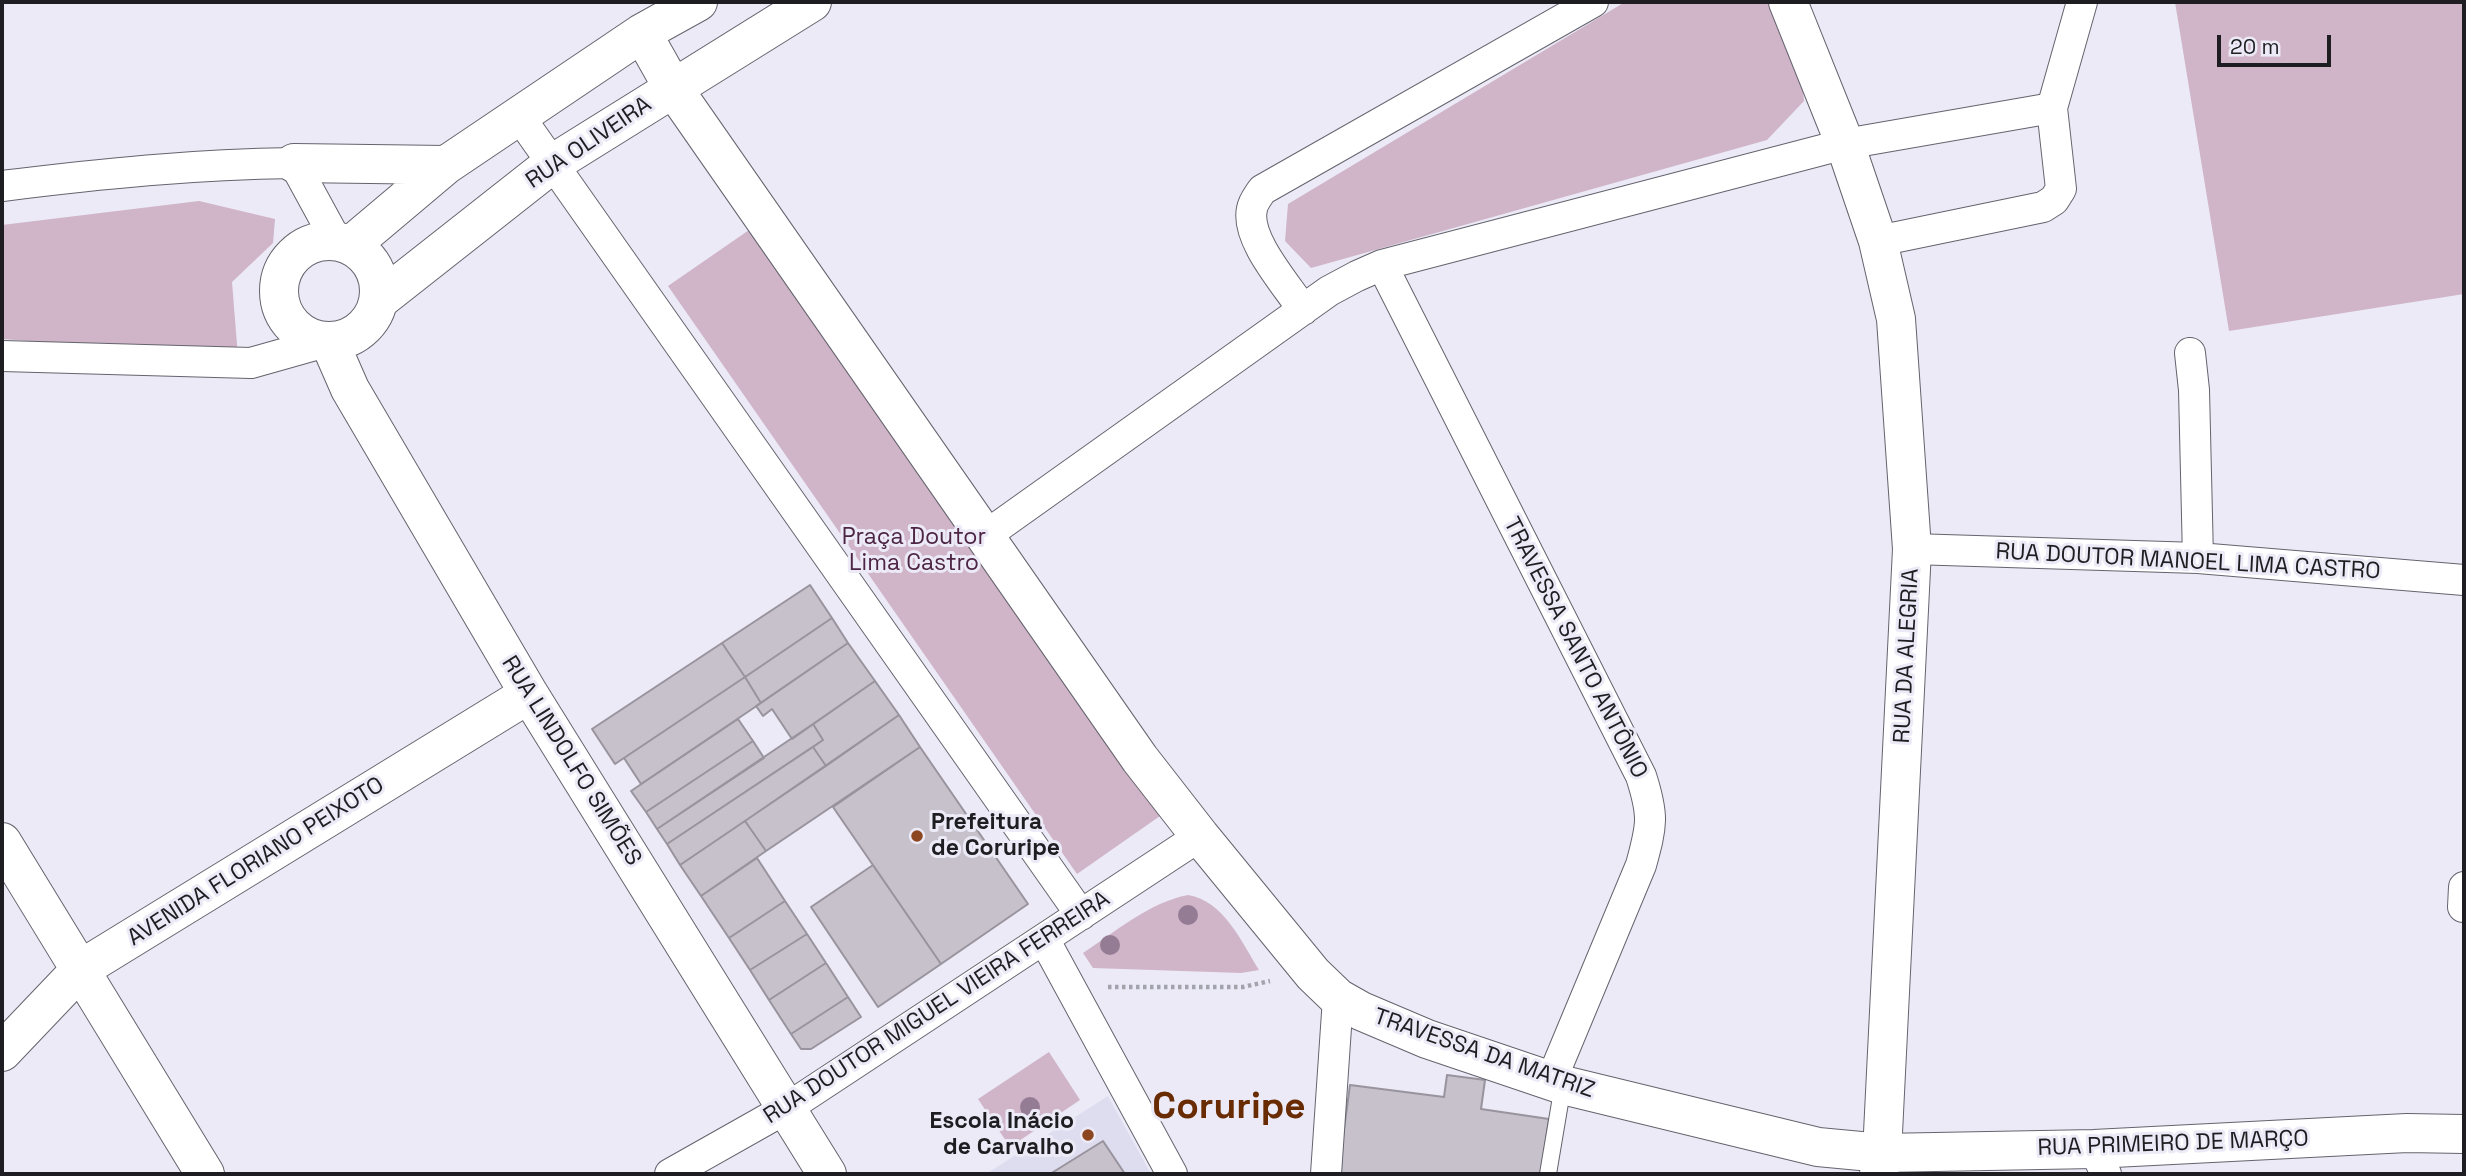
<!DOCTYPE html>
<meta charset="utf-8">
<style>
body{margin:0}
#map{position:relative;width:2466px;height:1176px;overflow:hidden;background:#ebeaf6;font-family:"Space Grotesk",sans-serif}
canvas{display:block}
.frame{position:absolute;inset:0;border:4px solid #1e1e22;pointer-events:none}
.scale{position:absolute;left:2217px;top:35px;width:114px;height:32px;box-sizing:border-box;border:4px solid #1e1e22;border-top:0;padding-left:9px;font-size:21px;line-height:24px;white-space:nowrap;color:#1e1e22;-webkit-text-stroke:5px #ebeaf6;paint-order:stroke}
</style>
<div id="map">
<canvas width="2466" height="1176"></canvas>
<div class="frame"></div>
<div class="scale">20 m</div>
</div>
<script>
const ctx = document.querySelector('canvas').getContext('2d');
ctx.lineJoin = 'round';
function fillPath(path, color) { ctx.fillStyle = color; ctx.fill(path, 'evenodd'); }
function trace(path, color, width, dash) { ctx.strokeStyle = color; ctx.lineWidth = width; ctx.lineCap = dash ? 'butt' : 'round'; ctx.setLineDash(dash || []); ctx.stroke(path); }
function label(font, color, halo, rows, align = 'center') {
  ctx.font = font + ' "Space Grotesk",sans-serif'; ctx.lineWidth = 6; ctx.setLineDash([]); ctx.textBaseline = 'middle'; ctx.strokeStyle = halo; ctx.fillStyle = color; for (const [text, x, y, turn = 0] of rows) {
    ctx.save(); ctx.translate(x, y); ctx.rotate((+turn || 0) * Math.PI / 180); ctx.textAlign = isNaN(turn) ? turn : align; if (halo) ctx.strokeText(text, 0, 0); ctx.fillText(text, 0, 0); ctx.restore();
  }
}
fillPath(new Path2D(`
 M1108,1096L1151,1174H986Z`), '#deddf0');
fillPath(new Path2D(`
 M1625,2H1772L1800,61L1804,101L1767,140L1311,268L1285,241L1288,204Z
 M2175,2H2464V294L2229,331Z
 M199,201L275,219L273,243L232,282L238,357L2,339V225Z
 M752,228L1160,816L1077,874L668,286Z
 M1188,895C1224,901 1241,941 1259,970L1241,973L1093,968L1083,953C1115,932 1150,902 1188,895Z
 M1049,1052L1080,1100L1010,1147L978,1099Z`), '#d0b4c8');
const building = new Path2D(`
 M810,585L832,618L745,677L722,643Z
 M832,618L848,643L761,703L745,677Z
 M722,643L745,677L615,764L592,729Z
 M848,643L875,681L792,739L772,709L763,716L756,706Z
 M745,677L761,703L641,784L624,758Z
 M875,681L899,715L826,766L813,747L823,740L813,724Z
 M899,715L920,747L766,851L745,821Z
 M738,719L753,741L646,812L631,791Z
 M813,724L823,740L667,844L657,829Z
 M753,741L764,758L657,829L646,812Z
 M813,747L826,766L680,865L667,844Z
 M920,747L1028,904L941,964L833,807Z
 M745,821L766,851L701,896L680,865Z
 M757,858L785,901L729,938L701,896Z
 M873,865L941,964L878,1007L811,907Z
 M785,901L807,934L750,970L729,938Z
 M807,934L826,963L769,1000L750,970Z
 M826,963L848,997L791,1034L769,1000Z
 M848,997L861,1017L811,1049H801L791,1034Z
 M1447,1075L1485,1080L1481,1109L1549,1119L1541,1174H1338L1350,1085L1444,1097Z
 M1103,1141L1125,1174H1050Z`);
fillPath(building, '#c7c1cc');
trace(building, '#99939d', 2);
const lane = new Path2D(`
 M1548,1174L1563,1085`);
const street = new Path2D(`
 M519,116L1081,915
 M2,186C99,174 196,164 294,163L336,240
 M1878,241L2043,207L2054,200L2061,189L2052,108
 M1382,265L1641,776C1654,816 1652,825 1641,865L1551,1081
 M1303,310C1287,285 1245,239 1252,209C1253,202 1259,195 1262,190L1593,2
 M2190,353L2194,390L2198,558
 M2,356L251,363L329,341
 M985,536L1329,291L1357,276L1382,265L1845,144L2052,108L2082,2
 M1912,549L2198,558L2464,580
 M2463,907L2464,887
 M1044,939L1172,1174
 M2094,1149L2106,1174
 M670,1174L787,1108L1200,836
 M1326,1174L1338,998`);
const secondary = new Path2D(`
 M1788,2L1845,144L1878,241L1896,319L1912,549L1882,1153L1879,1174
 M642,33L673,88L1140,759L1200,836L1313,974L1338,998L1361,1011L1427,1039L1563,1085L1818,1147L1882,1153L2094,1149L2407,1133L2464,1134
 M294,163L446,165
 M279 291a50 50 0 1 1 100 0a50 50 0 1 1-100 0Z
 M351,245L446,165L642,33L698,2
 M378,301L552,164L812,2
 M329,341L350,389L529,694L827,1174
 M2,842L205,1174
 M2,1052L81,969L529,694`);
trace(lane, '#64646e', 18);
trace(street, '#64646e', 32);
trace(secondary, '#64646e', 40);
trace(new Path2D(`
 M1108,987H1243L1270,981`), '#a3a3ac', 4.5, [3.5, 3.5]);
trace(lane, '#fff', 16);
trace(street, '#fff', 30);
trace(secondary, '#fff', 38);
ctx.fillStyle = '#947d94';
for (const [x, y] of [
 [1188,915],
 [1110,945],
 [1030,1107]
]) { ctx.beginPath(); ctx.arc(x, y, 10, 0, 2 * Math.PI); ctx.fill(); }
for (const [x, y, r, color] of [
 [917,836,7,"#8d4720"],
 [1088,1135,7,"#8d4720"]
]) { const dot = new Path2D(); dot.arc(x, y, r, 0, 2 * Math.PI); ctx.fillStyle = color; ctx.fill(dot); trace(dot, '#ebeaf6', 2.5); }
label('23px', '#1e1e22', '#ebeaf6', [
 ["RUA OLIVEIRA",589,143,-34],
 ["RUA DOUTOR MANOEL LIMA CASTRO",2188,562,3],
 ["TRAVESSA SANTO ANTÔNIO",1575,648,63],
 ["RUA DA ALEGRIA",1907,656,-87],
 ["RUA LINDOLFO SIMÕES",571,761,58],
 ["AVENIDA FLORIANO PEIXOTO",256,862,-32],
 ["RUA DOUTOR MIGUEL VIEIRA FERREIRA",937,1008,-33],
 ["TRAVESSA DA MATRIZ",1484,1054,19],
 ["RUA PRIMEIRO DE MARÇO",2173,1144,-2]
]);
label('23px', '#4d2444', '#ebeaf6', [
 ["Praça Doutor",914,538],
 ["Lima Castro",914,564]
]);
label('bold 23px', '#1e1e22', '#ebeaf6', [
 ["Prefeitura",931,823],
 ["de Coruripe",931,849],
 ["Escola Inácio",1074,1122,"right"],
 ["de Carvalho",1074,1148,"right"]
], 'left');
label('bold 37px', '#682b02', '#ebeaf6', [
 ["Coruripe",1229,1108]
]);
</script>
